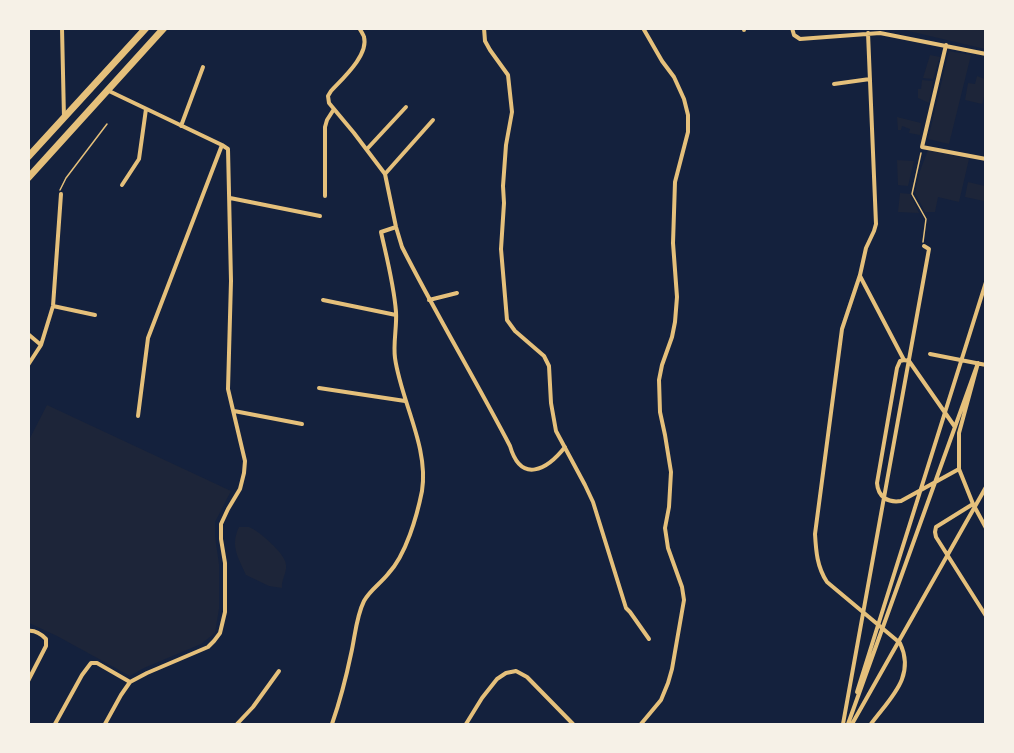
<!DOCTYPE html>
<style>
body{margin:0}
#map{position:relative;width:1014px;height:753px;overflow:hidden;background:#14213d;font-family:Arial,sans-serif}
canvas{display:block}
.frame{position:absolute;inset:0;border:30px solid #f6f1e7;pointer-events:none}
</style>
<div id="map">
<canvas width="1014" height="753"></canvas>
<div class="frame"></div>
</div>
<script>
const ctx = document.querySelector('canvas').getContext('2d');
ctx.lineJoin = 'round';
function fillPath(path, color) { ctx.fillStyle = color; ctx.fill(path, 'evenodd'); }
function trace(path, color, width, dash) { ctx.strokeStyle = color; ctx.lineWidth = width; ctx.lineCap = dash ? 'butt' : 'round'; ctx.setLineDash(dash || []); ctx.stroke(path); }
fillPath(new Path2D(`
 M900,29H985V49Z
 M949,51L971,55L949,144L928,139Z
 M930,55L940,57L933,79L923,78Z
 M977,76L985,79V94L982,104L965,100L968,83L975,84Z
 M922,80L933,81L929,103L918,98V89H921Z
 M897,117L921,123L920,135L909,133L910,129L902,126L901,130H898Z
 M928,150L969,159L959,202L938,197L935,212H925L915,193L920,171Z
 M897,160L914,161L908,186L898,185Z
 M968,182L985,186L984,201L965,197Z
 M900,193L910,194L919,213L898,212Z
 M47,405L231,491L215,522V536L219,564V609L215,633L201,644L144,668L130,676L57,636L29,623V440Z
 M239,527C240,527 248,527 249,527C259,531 286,554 286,565C287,573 281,580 282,588L269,586L246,575C238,557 230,546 239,527Z`), '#1d2539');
trace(new Path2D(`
 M921,153L912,194L926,219L923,242
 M60,190L66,178L107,124`), '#e5c07b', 1.5);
trace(new Path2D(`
 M62,28L64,118
 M359,28C360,29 364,36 364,37C369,55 342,79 331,91L328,96L329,103L354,133L385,174L396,227L402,247C436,314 475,379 510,446C521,484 547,470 565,447
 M484,28L485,41L490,50L508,75L512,112L506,145L503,186L504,203L501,249L507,320L515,331L544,356L549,366L551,403L556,431L585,485L593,502L626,608L630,612L649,639
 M744,28V30
 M792,28L794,35L800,39L880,33L986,54
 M868,33L876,224L874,231L866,248L860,275L842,329L815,534C816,551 817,567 827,582L900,643C916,677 890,698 871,724
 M946,45L922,147L986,159
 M834,84L870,79
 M181,126L203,67
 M367,149L406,107
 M385,174L433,120
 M122,185L139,159L146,109
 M325,196V127L327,120L334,109
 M230,198L320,216
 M860,276L904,360
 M323,300L396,315
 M429,300L457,293
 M53,306L95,315
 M28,334L41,345
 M930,354L986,365
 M28,365L41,345L53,306L61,194
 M319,388L405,401
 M234,411L302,424
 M138,416L148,338L222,145
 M955,427L909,361L904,360L900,361L897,368L877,483C878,497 888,503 901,501L959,469
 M973,504L936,527L935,532L936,537L986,616
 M28,631C35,630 41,634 46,639V646L28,681
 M857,692L986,282
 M55,724L82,675L91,663H97L130,682
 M105,724L121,695L130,682L147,673L208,647L214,641L220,633L225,612V563L221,539V524L228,509L240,489L244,473L245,461L228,389L231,281L228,149L222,145L109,91
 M237,724L253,707L279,671
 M332,724C340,701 346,678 351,654C355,637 356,617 364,601C370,590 380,584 388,574C406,555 417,516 422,491C429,447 401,401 395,358C393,343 397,327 396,312C394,285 387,259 381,232L396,227
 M466,724L482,698L497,679L506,673L516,671L527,677L573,724
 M641,724L661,700L668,683L672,669L684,600L682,587L668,548L665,528L669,507L671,472L665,435L660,412L659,380L662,365L672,337L675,322L677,297L673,243L675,182L688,132V115L684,99L674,77L662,61L643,28
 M843,724L929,249L924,246
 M848,724L978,363L959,433V469L973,504L986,528
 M852,724L986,487`), '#e5c07b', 4);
trace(new Path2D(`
 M28,157L146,28
 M28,178L164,28`), '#e5c07b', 7);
</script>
